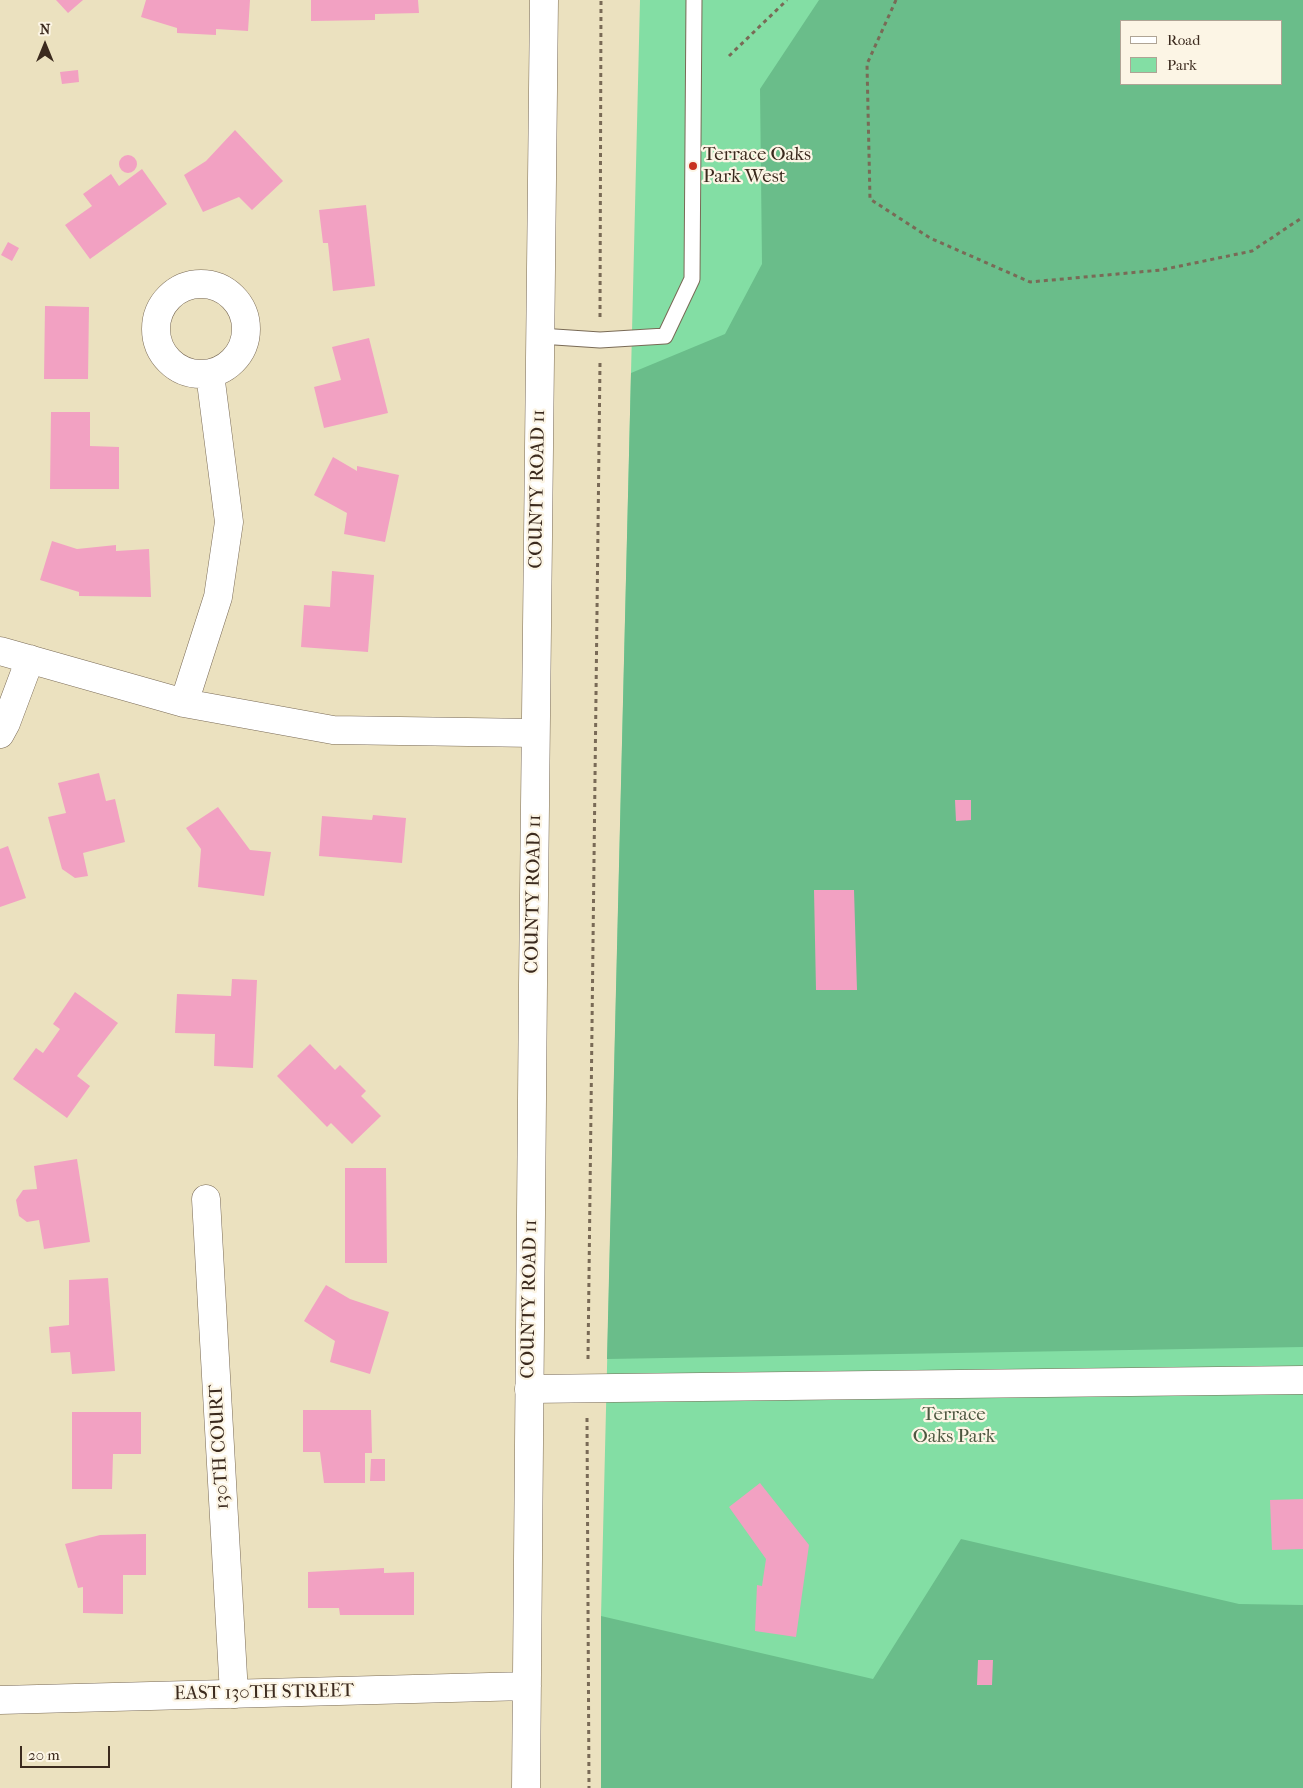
<!DOCTYPE html>
<style>
body{margin:0}
#map{position:relative;width:1303px;height:1788px;overflow:hidden;background:#ebe1bf;font-family:"IM FELL French Canon",serif}
canvas{display:block}
.legend{position:absolute;left:1120px;top:20px;width:162px;height:65px;box-sizing:border-box;background:#fcf5e5;border:1px solid #afa495;margin:0;padding:6px 9px;list-style:none;font-size:15px;color:#3b2a1e}
.legend li{display:flex;align-items:center;gap:10px;height:25px}
.legend b{width:25px;border:1px solid #afa495}
.north{position:absolute;left:20px;top:20px;width:50px;height:50px;-webkit-text-stroke:4px #fcf5e5;paint-order:stroke;rotate:0deg;font-size:14px;font-weight:700;line-height:20px;text-align:center;color:#3b2a1e}
.north::after{content:'';display:block;margin:auto;width:18px;height:22px;background:#3b2a1e;clip-path:polygon(50% 0,100% 100%,50% 72%,0 100%)}
.scale{position:absolute;left:20px;top:1746px;width:90px;height:22px;box-sizing:border-box;border:2px solid #3b2a1e;border-top:0;padding-left:6px;font-size:15px;line-height:18px;white-space:nowrap;color:#3b2a1e;-webkit-text-stroke:4px #fcf5e5;paint-order:stroke}
</style>
<div id="map">
<canvas width="1303" height="1788"></canvas>
<ul class="legend">
<li><b style="height:6px;background:#fff"></b>Road</li>
<li><b style="height:14px;background:#83dea4"></b>Park</li>
</ul>
<div class="north">N</div>
<div class="scale">20 m</div>
</div>
<script>
const ctx = document.querySelector('canvas').getContext('2d');
ctx.lineJoin = 'round';
function fillPath(path, color) { ctx.fillStyle = color; ctx.fill(path, 'evenodd'); }
function trace(path, color, width, dash) { ctx.strokeStyle = color; ctx.lineWidth = width; ctx.lineCap = dash ? 'butt' : 'round'; ctx.setLineDash(dash || []); ctx.stroke(path); }
function label(font, color, halo, rows, align = 'center') {
  ctx.font = font + ' "IM FELL French Canon",serif'; ctx.lineWidth = 4.5; ctx.setLineDash([]); ctx.textBaseline = 'middle'; ctx.strokeStyle = halo; ctx.fillStyle = color; for (const [text, x, y, turn = 0] of rows) {
    ctx.save(); ctx.translate(x, y); ctx.rotate((+turn || 0) * Math.PI / 180); ctx.textAlign = isNaN(turn) ? turn : align; if (halo) ctx.strokeText(text, 0, 0); ctx.fillText(text, 0, 0); ctx.restore();
  }
}
fillPath(new Path2D(`
 M640,0H1303V1788H601V1616ZM1122,21H1282V84H1122Z`), '#83dea4');
fillPath(new Path2D(`
 M819,0H1303V1347L607,1359L631,373L725,334L762,264L760,89ZM1122,21H1282V84H1122Z
 M961,1539L1239,1604L1303,1605V1788H601V1616L873,1679Z`), '#6abd8a');
fillPath(new Path2D(`
 M56,0H83L68,13Z
 M146,0H250L248,31L216,29V35L177,33V28L141,17Z
 M311,0H418L419,13L375,14V20L311,21Z
 M78,70L79,82L62,84L60,72Z
 M235,130L283,181L252,210L239,197L203,212L184,175L206,161Z
 M119 164a9 9 0 1 1 18 0a9 9 0 1 1-18 0Z
 M142,169L167,204L90,259L65,225L92,206L83,194L111,174L119,186Z
 M366,205L375,286L333,291L328,243H323L319,210Z
 M8,242L19,248L12,261L1,255Z
 M45,306L89,307L88,379H44Z
 M369,338L388,413L324,428L314,387L341,380L332,347Z
 M51,412H90V446L119,447V489H50Z
 M333,457L357,471V466L399,475L385,542L344,534L347,513L314,495Z
 M52,541L77,549L116,545V551L149,549L151,597L79,596V592L40,580Z
 M332,571L374,575L368,652L301,647L304,605L330,607Z
 M99,773L106,801L115,799L125,842L83,853L88,876L75,878L62,869L48,817L66,813L58,783Z
 M955,800H971V820L956,821Z
 M218,807L250,850L271,852L264,896L198,887L201,849L186,828Z
 M373,815L406,818L402,863L319,856L322,816L372,820Z
 M8,846L26,898L0,907V849Z
 M814,890H854L857,990H816Z
 M232,979L257,980L253,1068L214,1066L215,1034L175,1033L177,994L231,996Z
 M75,992L118,1023L77,1076L90,1086L67,1118L13,1079L36,1048L43,1053L60,1029L53,1024Z
 M310,1044L335,1070L340,1065L366,1091L361,1096L381,1116L352,1144L331,1123L327,1127L277,1076Z
 M77,1159L90,1242L44,1249L39,1220L27,1222L19,1216L16,1200L23,1190L37,1189L34,1166Z
 M345,1168H386L387,1263H345Z
 M108,1278L115,1371L72,1374L70,1352L51,1353L49,1327L69,1325V1280Z
 M326,1285L350,1299L389,1312L370,1374L330,1362L335,1341L304,1321Z
 M303,1410H371L372,1453H365V1483H324L320,1452H303Z
 M72,1412H141V1454H113L112,1489H72Z
 M371,1459H385V1481H370Z
 M760,1483L809,1545L796,1637L755,1631L757,1585L762,1586L766,1559L729,1507Z
 M1303,1499V1549L1272,1550L1270,1500Z
 M146,1534V1575H123V1614L83,1613V1587L78,1588L65,1544L100,1535Z
 M384,1568V1573L414,1572V1615H340L339,1608H308V1572Z
 M978,1660H993L992,1685H977Z`), '#f2a1c2');
const lane = new Path2D(`
 M540,336L600,340L665,336L692,279L694,0`);
const street = new Path2D(`
 M156 329a45 45 0 1 1 90 0a45 45 0 1 1-90 0Z
 M0,651L184,703L333,730L535,733
 M184,703L218,597L229,522L210,374
 M0,734L6,723L30,659
 M206,1199L234,1694
 M529,1389L1303,1380`);
const secondary = new Path2D(`
 M0,1700L527,1686
 M526,1788L533,984L544,0`);
trace(lane, '#796a56', 17);
trace(street, '#796a56', 29);
trace(secondary, '#796a56', 29);
trace(new Path2D(`
 M896,0L867,64L870,199L930,238L1030,282L1161,270L1252,251L1303,217
 M729,56L787,0
 M600,317L601,0
 M588,1359L600,363
 M587,1418L589,1788`), '#796a56', 3, [4, 4]);
trace(lane, '#fff', 15);
trace(street, '#fff', 28);
trace(secondary, '#fff', 28);
for (const [x, y, r, color] of [
 [693,166,5,"#c8321e"]
]) { const dot = new Path2D(); dot.arc(x, y, r, 0, 2 * Math.PI); ctx.fillStyle = color; ctx.fill(dot); trace(dot, '#fcf5e5', 2); }
label('19px', '#3b2a1e', '#fcf5e5', [
 ["Terrace Oaks",703,155],
 ["Park West",703,177]
], 'left');
label('19px', '#3b2a1e', '#fcf5e5', [
 ["COUNTY ROAD 11",538,489,-89],
 ["COUNTY ROAD 11",534,894,-89],
 ["COUNTY ROAD 11",530,1299,-89],
 ["130TH COURT",220,1447,-93],
 ["EAST 130TH STREET",264,1693,-1]
]);
label('19px', '#4d5740', '#fcf5e5', [
 ["Terrace",954,1415],
 ["Oaks Park",954,1437]
]);
</script>
